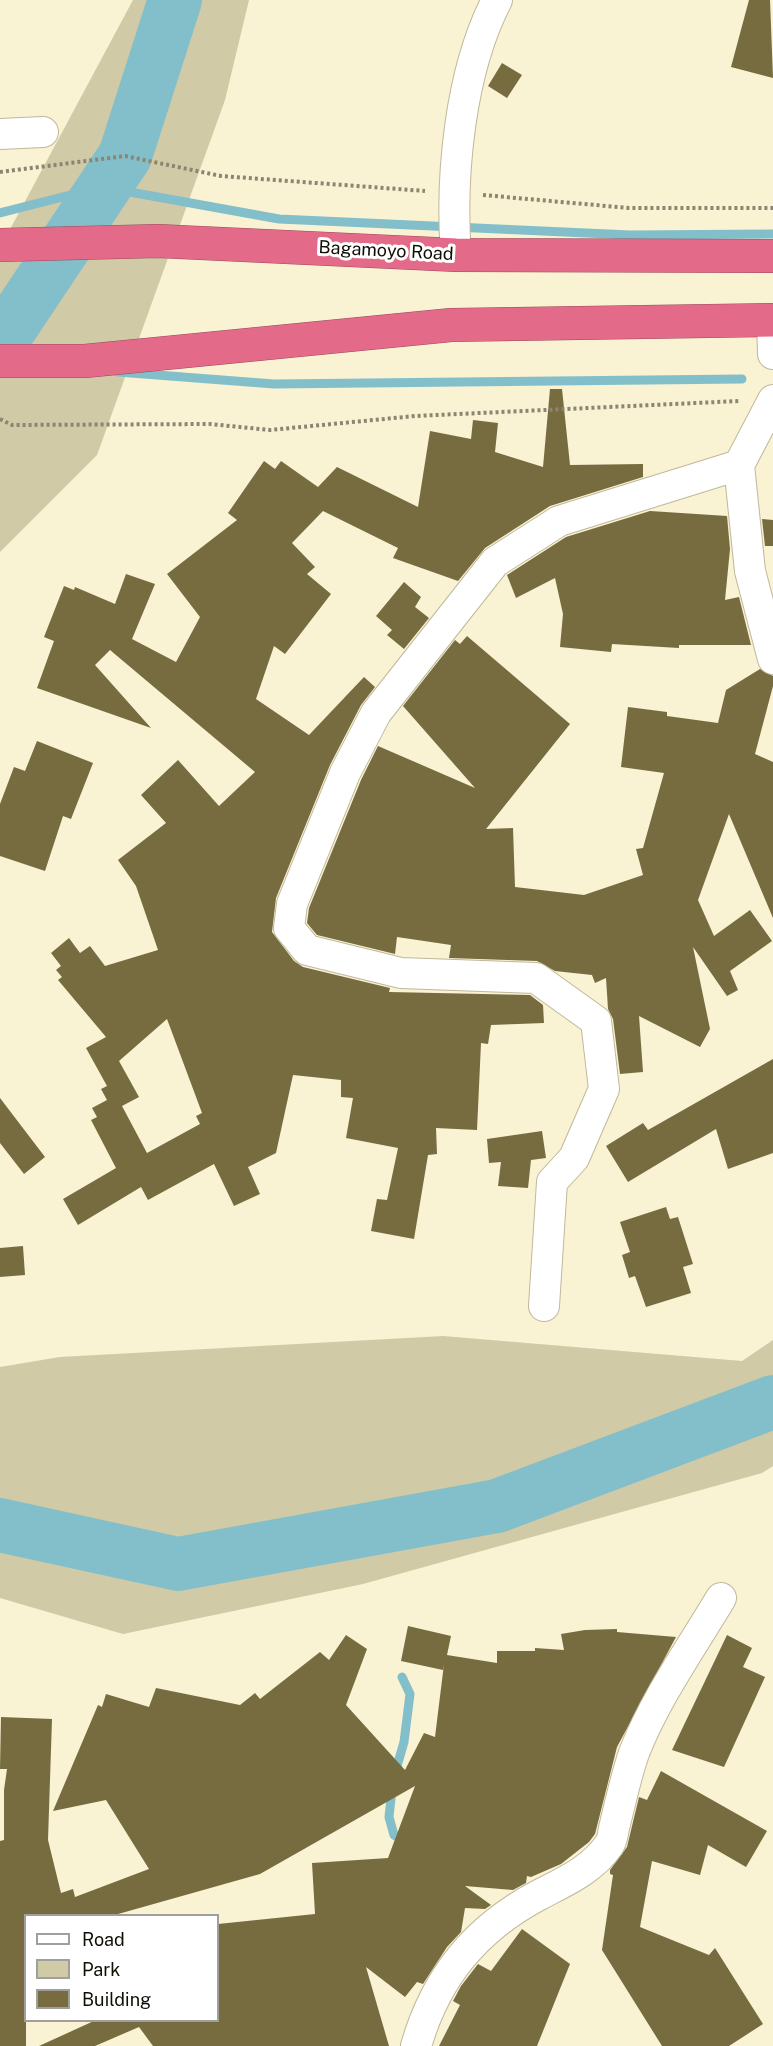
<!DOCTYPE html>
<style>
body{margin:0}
#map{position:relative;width:773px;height:2046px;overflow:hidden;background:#f9f2d3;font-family:"Public Sans",sans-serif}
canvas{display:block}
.legend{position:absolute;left:24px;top:1914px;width:195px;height:108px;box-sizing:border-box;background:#fff;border:2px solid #9f9f9b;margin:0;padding:8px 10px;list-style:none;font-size:18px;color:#100e04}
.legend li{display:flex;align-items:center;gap:12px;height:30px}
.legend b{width:30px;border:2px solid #9f9f9b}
</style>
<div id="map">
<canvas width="773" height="2046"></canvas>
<ul class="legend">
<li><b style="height:8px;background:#fff"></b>Road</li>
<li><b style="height:16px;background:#d1caa7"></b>Park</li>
<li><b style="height:16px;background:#766c40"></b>Building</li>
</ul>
</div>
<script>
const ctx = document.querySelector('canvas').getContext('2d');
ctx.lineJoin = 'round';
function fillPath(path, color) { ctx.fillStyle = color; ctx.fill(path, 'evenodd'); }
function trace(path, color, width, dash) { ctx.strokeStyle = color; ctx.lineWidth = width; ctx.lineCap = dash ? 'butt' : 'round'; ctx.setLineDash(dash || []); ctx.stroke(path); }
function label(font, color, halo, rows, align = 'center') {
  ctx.font = font + ' "Public Sans",sans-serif'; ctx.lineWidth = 6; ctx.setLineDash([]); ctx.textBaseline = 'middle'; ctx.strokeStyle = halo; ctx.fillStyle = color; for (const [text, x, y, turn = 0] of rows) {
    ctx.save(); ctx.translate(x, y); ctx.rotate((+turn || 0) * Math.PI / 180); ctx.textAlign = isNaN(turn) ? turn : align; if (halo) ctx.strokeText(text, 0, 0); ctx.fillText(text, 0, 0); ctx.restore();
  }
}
fillPath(new Path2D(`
 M133,0H249L225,100L97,455L0,552V248Z
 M443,1336L742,1361L773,1340V1466L762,1473L363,1584L123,1634L0,1598V1367L60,1357Z`), '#d1caa7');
trace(new Path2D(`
 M0,213L102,187L279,219L630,235L773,234
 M118,372L274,384L742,379
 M395,1773L404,1742L410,1694L402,1677
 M392,1789L389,1817L394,1835L406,1842`), '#83bfca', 9);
trace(new Path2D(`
 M0,343L125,156L175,0
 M0,1525L178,1564L497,1506L773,1402`), '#83bfca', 54);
fillPath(new Path2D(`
 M749,0H770L773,78L731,67Z
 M502,63L522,75L507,98L488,86Z
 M550,389H562L570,465L643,464V477L550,506L485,548L458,581L393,558L398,548L323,511L292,543L315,567L307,574L331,594L285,654L274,646L256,699L309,735L364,677L375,687L361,705L330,765L276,898L272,932L294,961L303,967L390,988L389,992L530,995L543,1005L544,1023L491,1025L488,1044L481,1043L477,1130L436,1128L437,1154L428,1155L414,1239L371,1231L377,1199L387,1200L398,1148L346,1138L353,1098L341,1097V1080L293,1075L276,1153L248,1167L260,1194L234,1206L214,1164L148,1200L141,1187L78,1225L63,1199L116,1168L91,1120L97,1117L92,1108L107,1100L101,1089L107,1086L86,1048L106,1037L58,980L62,977L56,970L61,966L51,953L69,938L80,953L90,946L105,966L158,950L136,886L118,860L166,823L141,795L178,760L219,806L255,772L110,650L95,665L151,728L37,688L54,641L44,637L64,586L74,590L75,587L115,604L126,574L155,584L132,639L176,662L200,617L167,574L237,520L228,513L264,461L275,469L281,461L318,487L337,467L418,507L430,431L471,439L473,420L498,423L495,452L543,467ZM167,1019L202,1113L196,1116L200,1124L147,1153L122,1106L139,1097L119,1061Z
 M650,511L727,516L730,549L725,600L739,597L751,645H679V648L612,644L611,652L560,647L563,614L555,578L516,598L507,575L566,537Z
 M762,519L773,520V546H765Z
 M404,582L421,597L415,607L429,618L404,649L387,635L392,630L376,616Z
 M467,636L570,724L486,829L513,828L515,887L584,895L643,875L636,849L643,848L664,773L621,767L628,707L667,712V716L718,723L726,690L760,669L773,676V686L755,754L773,762V918L729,814L698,900L714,936L750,910L772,941L730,971L738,990L727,996L693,947L710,1029L700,1047L639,1016L643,1072L620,1074L613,1019L608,1009L606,978L595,983L592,975L555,971L537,961L449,958L451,945L397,937L395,954L317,935L307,923L309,908L361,780L378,746L475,788L403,706L455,640L460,644Z
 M37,741L93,763L71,819L63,816L45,871L0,856V804L14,767L25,771Z
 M773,1059V1153L728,1169L716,1129L628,1182L606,1146L643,1123L648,1130Z
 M0,1098L45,1157L24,1174L0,1143Z
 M542,1131L546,1158L531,1160L528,1188L498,1186L501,1162L489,1163L487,1139Z
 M666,1207L670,1219L678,1217L693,1264L683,1267L691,1293L646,1307L635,1276L629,1278L622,1255L630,1252L620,1222Z
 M23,1246L25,1275L0,1277V1248Z
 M408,1626L451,1636L447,1655L497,1663V1651H535V1648L564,1650L561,1634L585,1630L617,1629V1632L676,1637L617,1747L595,1834L589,1842L561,1864L531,1877L527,1876L526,1883L513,1890L465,1886L491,1905L485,1909L465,1908L461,1932L447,1947L423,1984L417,1982L405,1997L366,1967L389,2046H153L139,2027L95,2046H39L96,2020H218V1924L315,1914L312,1863L388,1858L415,1786L260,1874L111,1916H26V2046H0V1841L4,1840V1790L7,1769H0L1,1717L52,1719L48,1840L61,1893L73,1889L75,1897L149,1869L106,1800L53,1811L98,1705L102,1707L106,1694L149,1707L156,1688L240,1705L255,1693L260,1699L320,1652L329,1660L346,1635L367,1649L346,1705L405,1770L424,1733L435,1737L444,1664L443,1670L401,1661Z
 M727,1635L752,1648L743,1667L765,1677L724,1767L672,1750Z
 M661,1771L767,1831L746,1867L708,1845L700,1875L652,1861L640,1927L709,1955L715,1948L763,2024L729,2046H662L602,1950L613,1875L610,1874V1870L627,1847L639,1797L647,1800Z
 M522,1929L570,1964L537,2046H439L460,2005L453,2001L461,1986L478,1964L491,1971Z`), '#766c40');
const minor = new Path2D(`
 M0,134L43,132
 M456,255C450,176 460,71 497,0
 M772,320L773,354
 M773,400L739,465L750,571L773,659
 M544,1306L552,1182L574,1158L604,1089L596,1021L536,978L401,973L307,950L289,928L292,904L345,773L376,713L495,562L559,521L739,465
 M416,2046C436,1977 475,1929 539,1895C564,1882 592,1870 609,1845C613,1840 613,1830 615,1824C621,1800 626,1776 634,1753C655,1699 691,1648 721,1598`);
const highway = new Path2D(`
 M0,245L158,241L456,255L773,256
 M0,361H85L451,325L773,320`);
trace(minor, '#bfb89b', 32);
trace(highway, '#9a4a5a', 34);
trace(new Path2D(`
 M0,172L125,156L221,176L425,191
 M483,195L629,208H773
 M0,419L12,425L210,424L270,430L415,416L739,401`), '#8b8671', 4, [3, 3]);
trace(minor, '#fff', 30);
trace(highway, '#e46a89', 33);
label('18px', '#100e04', '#fff', [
 ["Bagamoyo Road",386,251,3]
]);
</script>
